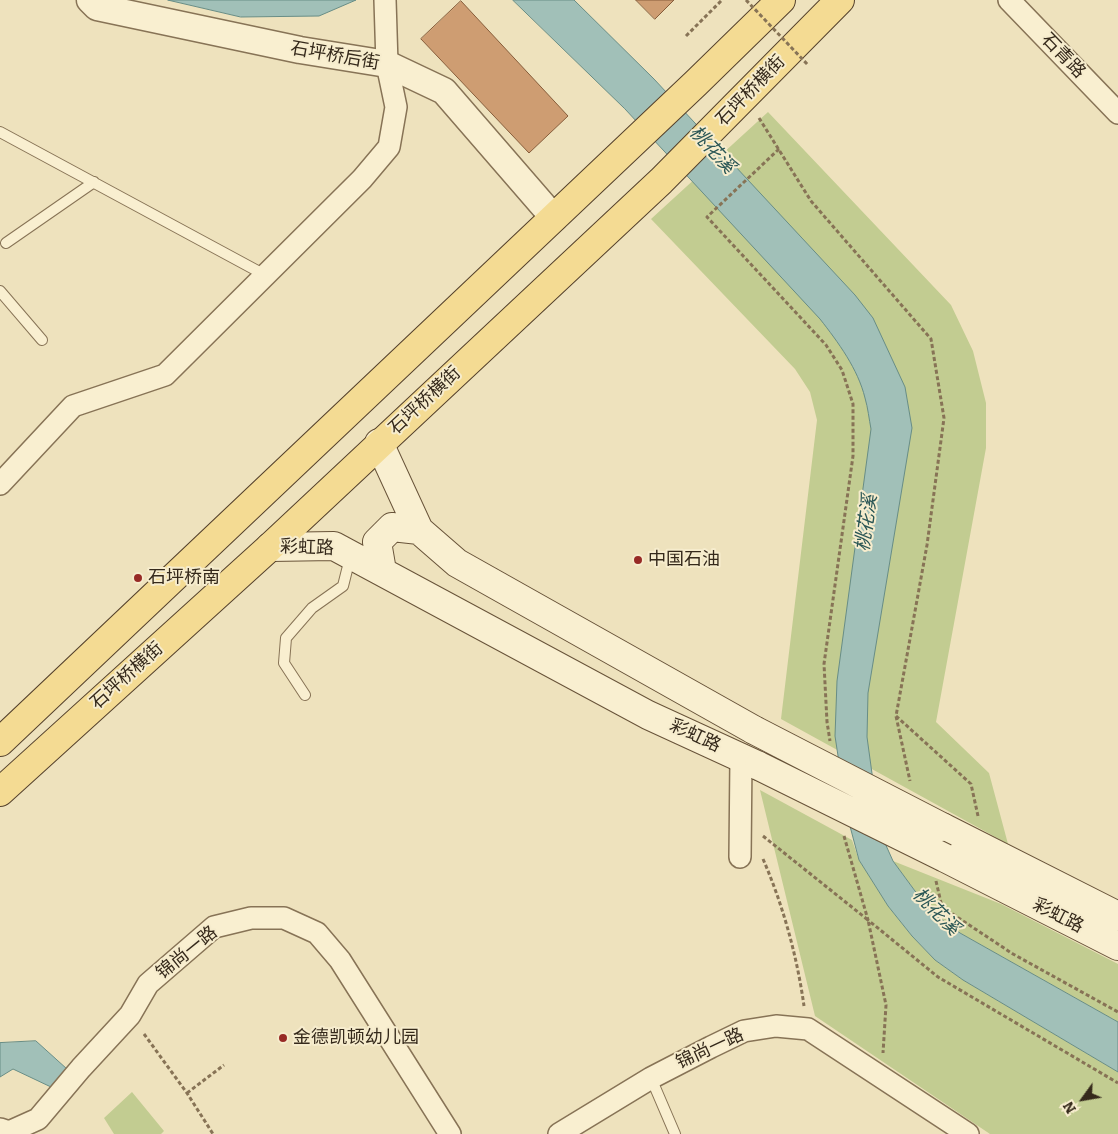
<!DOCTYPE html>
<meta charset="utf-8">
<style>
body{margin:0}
#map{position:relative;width:1118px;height:1134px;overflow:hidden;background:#eee2bd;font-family:Bitter,serif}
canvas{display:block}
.north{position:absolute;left:1058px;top:1074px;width:50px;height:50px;-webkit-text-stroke:4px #f6eccd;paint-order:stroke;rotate:238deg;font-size:14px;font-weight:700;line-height:20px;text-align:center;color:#35291b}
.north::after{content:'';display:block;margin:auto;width:18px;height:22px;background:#35291b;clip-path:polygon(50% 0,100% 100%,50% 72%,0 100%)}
</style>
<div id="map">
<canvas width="1118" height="1134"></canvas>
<div class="north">N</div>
</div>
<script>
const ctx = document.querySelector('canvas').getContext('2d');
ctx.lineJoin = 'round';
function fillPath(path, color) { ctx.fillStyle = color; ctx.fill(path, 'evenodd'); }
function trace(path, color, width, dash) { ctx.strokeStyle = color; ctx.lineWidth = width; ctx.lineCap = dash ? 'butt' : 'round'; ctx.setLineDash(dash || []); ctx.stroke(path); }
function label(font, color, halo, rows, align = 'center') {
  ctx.font = font + ' Bitter,"Noto Sans SC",serif'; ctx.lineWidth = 4; ctx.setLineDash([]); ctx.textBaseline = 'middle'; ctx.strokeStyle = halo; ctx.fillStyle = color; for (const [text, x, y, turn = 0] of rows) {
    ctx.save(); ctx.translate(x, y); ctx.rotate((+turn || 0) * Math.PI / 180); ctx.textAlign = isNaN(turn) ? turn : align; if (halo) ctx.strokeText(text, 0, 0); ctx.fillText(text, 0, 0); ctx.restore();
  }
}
fillPath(new Path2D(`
 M768,112L951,305L973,351L986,403V448L936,722L989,773L1008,844L781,719L817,420L810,392L795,369L651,219Z
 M760,790L852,840L859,860L888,906L912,936L935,960L963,980L1118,1072V1134H990L815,1016Z
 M893,861L1001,904L1118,964V1022L960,933L937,916L915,891Z
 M132,1092L164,1131L161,1134H114L104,1118Z`), '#c2cc91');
const water = new Path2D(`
 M168,0H356L319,16L241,17Z
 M513,0H574L654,79L855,295L873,318L905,387L912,428L868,693L867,737L880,832L893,861L915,891L937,916L960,933L1118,1022V1072L963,980L935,960L912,936L888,906L859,860L847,815L835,736L837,681L871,429C869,419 868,408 865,398C858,369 838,342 820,319L625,109Z
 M36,1041L67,1069L51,1087L13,1069L0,1077V1043Z`);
fillPath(water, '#a1c0b8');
trace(water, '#688d86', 1);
const building = new Path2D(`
 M636,0H674L655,19Z
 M461,1L568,116L529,153L421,39Z`);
fillPath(building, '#ce9d72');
trace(building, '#865d3b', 1);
const service = new Path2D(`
 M0,132L265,275
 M6,243L94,182
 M0,291L42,340
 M305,695L284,663L286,638L312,608L343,586L350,558
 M651,1078L675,1134`);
const minor = new Path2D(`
 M1009,0L1118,113
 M0,484L73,406L165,375L362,179L389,147L396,107L387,64L385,0
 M740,857L741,758
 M0,1129L9,1132L38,1119L81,1068L130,1015L148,984L214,927L251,918H284L317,933L340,960L450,1134
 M559,1134L651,1078L711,1047L744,1031L776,1026L808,1029L968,1134`);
const tertiary = new Path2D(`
 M90,0L97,7L300,50L387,64L444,91L554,218`);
const secondary = new Path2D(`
 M379,443L419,530L457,563L754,730
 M270,547L334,546L648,715L759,766
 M382,571L377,542L392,527L419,530
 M942,827L1118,916
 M945,858L1118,946`);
const primary = new Path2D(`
 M0,742L696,83L781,0
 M0,792L270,547L661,181L840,0`);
trace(service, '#877356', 12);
trace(minor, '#877356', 24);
trace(tertiary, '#877356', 29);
trace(secondary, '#685339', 30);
trace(primary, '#54402b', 30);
trace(new Path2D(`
 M686,36L722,0
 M759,118L811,201L931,339L944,418L927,545L896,716L910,781
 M779,149L707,217L826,345L842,370L853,404V456L824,664L827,722L830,741
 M896,716L971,784L978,816
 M763,836L868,920L886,1005L883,1053
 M844,836L868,920L938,977L1118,1083
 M763,859C783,905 797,956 804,1006
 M936,881L942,907L1013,954L1118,1012
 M144,1034L187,1093L213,1134
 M187,1093L224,1065`), '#877356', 3, [4, 2.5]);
trace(service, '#f9efd0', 10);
trace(minor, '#f9efd0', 21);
trace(tertiary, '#f9efd0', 26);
trace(secondary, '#f9efd0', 28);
trace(primary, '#f4db93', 28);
const secondaryBridge = new Path2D(`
 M754,730L942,827
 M759,766L945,858`);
trace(secondaryBridge, '#685339', 30, []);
trace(new Path2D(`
 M746,0L808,65`), '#877356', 3, [4, 2.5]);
trace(secondaryBridge, '#f9efd0', 28);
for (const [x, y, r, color] of [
 [638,560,5,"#972a25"],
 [138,578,5,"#972a25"],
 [283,1038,5,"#972a25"]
]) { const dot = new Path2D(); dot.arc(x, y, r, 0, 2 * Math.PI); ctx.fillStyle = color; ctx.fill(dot); trace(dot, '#f6eccd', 2); }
label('18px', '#35291b', '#f6eccd', [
 ["石坪桥后街",335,56,10],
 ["石青路",1063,56,46],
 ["石坪桥横街",751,91,-46],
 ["石坪桥横街",425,401,-43],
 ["彩虹路",307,548,2],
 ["石坪桥横街",127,676,-42],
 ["彩虹路",695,736,25],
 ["彩虹路",1058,916,27],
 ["锦尚一路",187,953,-39],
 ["锦尚一路",710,1049,-25]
]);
label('18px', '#35291b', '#f6eccd', [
 ["中国石油",648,560],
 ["石坪桥南",148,578],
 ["金德凯顿幼儿园",293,1038]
], 'left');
label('italic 19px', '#2a5655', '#f6eccd', [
 ["桃花溪",712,150,47],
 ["桃花溪",867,523,-82],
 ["桃花溪",936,912,45]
]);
</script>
